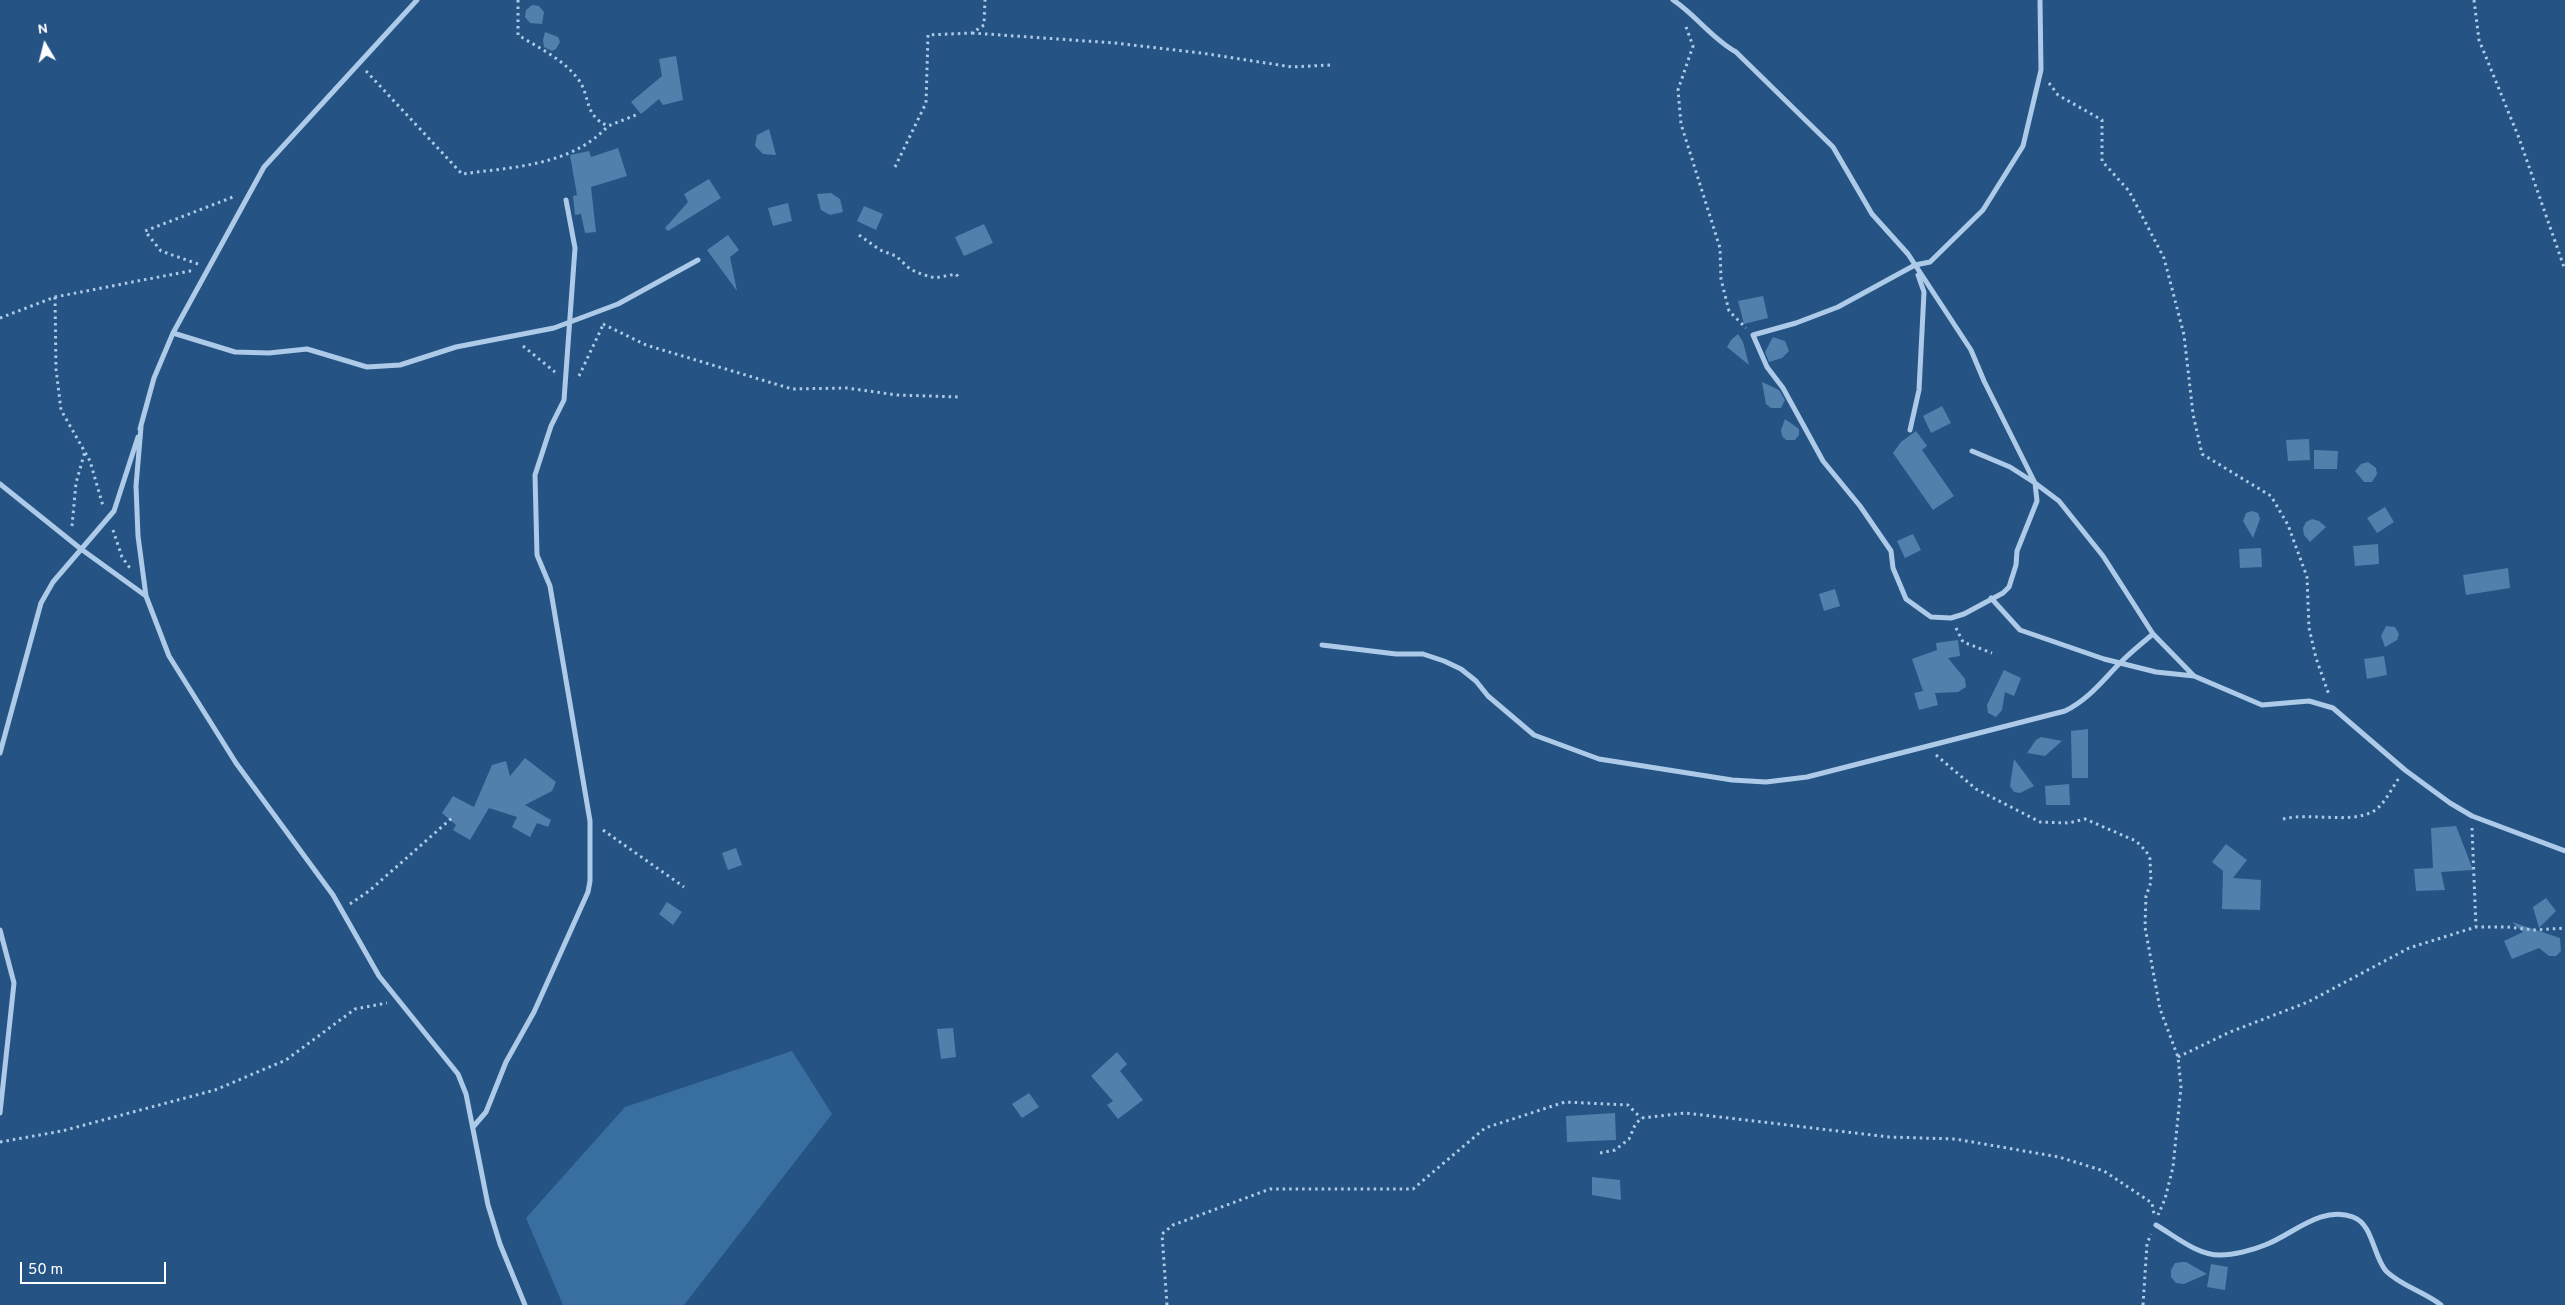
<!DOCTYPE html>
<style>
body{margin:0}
#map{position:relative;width:2565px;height:1305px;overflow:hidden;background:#255384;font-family:Overpass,sans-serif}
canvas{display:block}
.north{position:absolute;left:20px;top:20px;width:50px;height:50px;-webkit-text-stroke:4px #255384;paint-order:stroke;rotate:352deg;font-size:14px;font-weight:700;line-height:20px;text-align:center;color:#fff}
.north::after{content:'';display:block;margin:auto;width:18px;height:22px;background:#fff;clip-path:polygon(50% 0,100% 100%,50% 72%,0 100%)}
.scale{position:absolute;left:20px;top:1262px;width:146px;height:22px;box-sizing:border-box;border:2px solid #fff;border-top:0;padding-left:6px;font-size:15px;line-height:18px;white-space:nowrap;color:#fff;-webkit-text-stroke:4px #255384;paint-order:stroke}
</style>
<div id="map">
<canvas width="2565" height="1305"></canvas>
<div class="north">N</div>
<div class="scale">50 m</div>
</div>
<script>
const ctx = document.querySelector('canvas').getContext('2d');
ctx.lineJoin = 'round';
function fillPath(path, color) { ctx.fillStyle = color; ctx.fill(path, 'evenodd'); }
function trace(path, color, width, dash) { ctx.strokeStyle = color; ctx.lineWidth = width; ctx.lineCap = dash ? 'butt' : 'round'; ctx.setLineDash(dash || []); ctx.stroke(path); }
fillPath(new Path2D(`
 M792,1051L832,1114L684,1305H563L526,1218L625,1107Z`), '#396ea0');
fillPath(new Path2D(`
 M532,5L539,6L544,12L542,24L530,23L525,17L526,10Z
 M545,32L558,37L560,42L556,49L552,51L544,47L543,40Z
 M676,56L683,100L663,105L659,99L641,114L631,102L662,76L659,59Z
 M769,129L776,155L763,154L755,146L757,135Z
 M618,148L627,176L591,187L596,232L585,233L581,214L575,215L573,196L577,195L570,155L589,151L591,157Z
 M709,179L721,198L668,231L665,228L688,202L684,194Z
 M831,193L840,199L843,212L830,215L821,210L817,194Z
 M788,203L792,221L773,226L768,208Z
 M864,206L883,214L876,230L857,221Z
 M984,224L993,243L964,256L955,237Z
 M728,235L739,250L730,257L737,291L707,250Z
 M1763,296L1768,318L1744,324L1738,301Z
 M1738,334L1743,342L1749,365L1727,347L1731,340Z
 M1773,337L1785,341L1789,351L1782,358L1769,362L1765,352Z
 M1762,382L1779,390L1785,400L1781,408H1771L1766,404Z
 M1942,406L1951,423L1931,433L1923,416Z
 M1785,419L1799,429V435L1795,440H1786L1782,436L1781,430Z
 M1916,431L1927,446L1922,450L1954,496L1933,510L1893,453L1901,442Z
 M2309,439L2310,460L2288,461L2286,440Z
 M2314,450L2338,451L2337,469H2314Z
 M2368,462L2376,468L2377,474L2372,482H2364L2355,471L2361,464Z
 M2385,507L2394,522L2377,533L2367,518Z
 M2252,511L2258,513L2260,519L2253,538L2243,521L2246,513Z
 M2312,519L2319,521L2326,527L2310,542L2304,535L2303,528L2306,522Z
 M1913,534L1921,550L1905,558L1897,541Z
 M2378,544L2379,564L2355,566L2353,546Z
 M2261,548L2262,567L2240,568L2239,549Z
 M2508,568L2510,588L2466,595L2463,575Z
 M1835,589L1840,606L1824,611L1819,594Z
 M2386,626L2395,627L2399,634L2397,640L2385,647L2381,636Z
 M1958,640L1960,656L1948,658L1965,679L1966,687L1958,692L1935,693L1938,705L1919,710L1914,693L1923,691L1912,659L1937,650L1936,643Z
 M2384,656L2387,675L2367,679L2364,659Z
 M2004,670L2021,678L2014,696L2005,692L2002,710L1996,717L1988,713L1987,705Z
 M2088,729V778H2072L2071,731Z
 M2041,737L2062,741L2045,756L2027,753L2036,740Z
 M525,758L556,782L552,791L525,805L551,820L548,827L537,823L530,837L512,827L517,817L489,808L470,840L453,830L456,825L442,813L453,796L474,807L492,765L506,761L510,776Z
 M2014,759L2034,786L2020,793L2014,792L2010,786Z
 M2069,784L2070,805H2046L2045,786Z
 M2456,826L2473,870L2441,872L2445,890L2416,891L2414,869L2433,868L2431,828Z
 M2226,844L2247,860L2233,878L2261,880L2260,910L2222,909L2223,871L2212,862Z
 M736,848L742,865L728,870L722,853Z
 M2546,898L2556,911L2539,928L2533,907Z
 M667,902L682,912L673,925L659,914Z
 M2512,922L2560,938L2561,951L2556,956H2549L2539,948L2512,959L2504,941L2523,932Z
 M953,1028L956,1057L941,1059L937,1029Z
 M1117,1052L1127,1064L1120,1071L1143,1100L1118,1119L1107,1105L1113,1101L1091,1076Z
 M1029,1093L1039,1107L1022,1118L1012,1104Z
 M1615,1113L1616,1140L1567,1142L1566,1116Z
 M1592,1177L1620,1180L1621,1200L1592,1195Z
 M2182,1262H2186L2207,1274L2184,1284L2176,1283L2171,1277V1270L2175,1263Z
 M2211,1264L2228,1267L2225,1290L2207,1287Z`), '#5180ad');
trace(new Path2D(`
 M518,0V35C539,48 563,59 578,79C591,96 583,115 608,126L636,115
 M2474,0L2479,40L2519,138L2565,270
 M1686,27L1693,46L1678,90L1681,124L1720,248L1721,279L1729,311L1746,328
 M972,33L1115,43L1201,53L1292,67L1330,65
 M366,71L462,174C513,167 571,166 608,126
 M2049,83L2058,95L2102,120V161L2129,191L2164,258L2184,335L2193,414L2202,454L2271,496L2288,525L2307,577L2309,628L2316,658L2329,695
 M895,167L926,103L928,35L972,33L984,25L985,0
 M859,235L880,250L896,256L910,269L921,274L935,278L956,274L959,278
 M198,264L161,251L145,231L233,197
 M55,297L56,369L61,410L90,461L103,506
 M0,318L55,297L195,270
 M603,324L646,345L792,389L847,388L897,395L960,397
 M523,346L555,372
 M579,376L604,323
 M72,526L76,483L85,451
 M113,530L122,557L130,568
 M1956,628L1963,642L1992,653
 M1936,755L1976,789L2040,822L2069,823L2085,819L2136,841L2146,851L2150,859L2151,882L2146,896L2145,927L2160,1009L2178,1057L2181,1087L2173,1167L2165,1199L2158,1215
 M2283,819C2310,812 2348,824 2372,812C2384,806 2391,789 2399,778
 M2472,828L2476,927
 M603,830L684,887
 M350,904L369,891L453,817
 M2178,1057L2230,1032L2308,1002L2409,948L2476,927H2507L2535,930L2565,928
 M0,1142L62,1131L215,1090L286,1060L355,1009L387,1003
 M1600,1153L1615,1150L1629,1139L1635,1125L1641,1118L1686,1113L1889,1137L1955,1139L2059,1157L2104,1171L2152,1203L2154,1214
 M1167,1305L1162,1234L1173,1225L1270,1189H1413L1485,1128L1565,1102L1628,1105L1641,1118
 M2143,1305L2147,1244L2151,1234`), '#adcbe8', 3, [2.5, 4]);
trace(new Path2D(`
 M1673,0C1696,15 1711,38 1736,52L1833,147L1872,214L1908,254L1971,350L1984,381L2035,483L2059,501L2103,556L2153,634L2194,676L2262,705L2309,701L2333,708L2405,770L2450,803L2472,816L2565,851
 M173,333L235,352L269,353L307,349L367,367L400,365L456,347L554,328L618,304L698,260
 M141,427L136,486L138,536L146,596L169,656L236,763L333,895L379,976L458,1074L466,1094L488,1205L500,1244L525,1305
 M140,429L154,378L173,333L264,167L417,0
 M1910,430L1919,390L1924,292L1918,275
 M1972,451L2010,467L2035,483L2037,501L2017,551L2016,565L2009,587L2003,593L1964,614L1951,618L1931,617L1906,599L1893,568L1891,551L1860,506L1823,461L1783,388L1767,367L1753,335L1796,323L1838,307L1915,265L1930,262L1983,210L2023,146L2041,70L2040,0
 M0,484L81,549L146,596
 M1991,598L2020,630L2104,659L2156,672L2194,676
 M1322,645L1396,654H1423L1444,661L1461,669L1476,681L1488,696L1534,735L1553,742L1599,759L1732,780L1766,782L1807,777L2065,711C2089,699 2102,681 2120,663C2131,652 2142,643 2153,634
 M0,753L41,603L53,582L114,511L138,437
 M0,930L14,983L0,1113
 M473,1127L486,1112L506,1062L534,1012L588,892L590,881V821L550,586L537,555L535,475L551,426L564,400L575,248L566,200
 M2156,1225C2175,1236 2197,1255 2220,1255C2234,1255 2253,1250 2265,1245C2292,1235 2321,1205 2353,1217C2373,1224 2373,1256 2386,1271C2401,1286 2425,1292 2441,1305`), '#adcbe8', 5);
</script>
